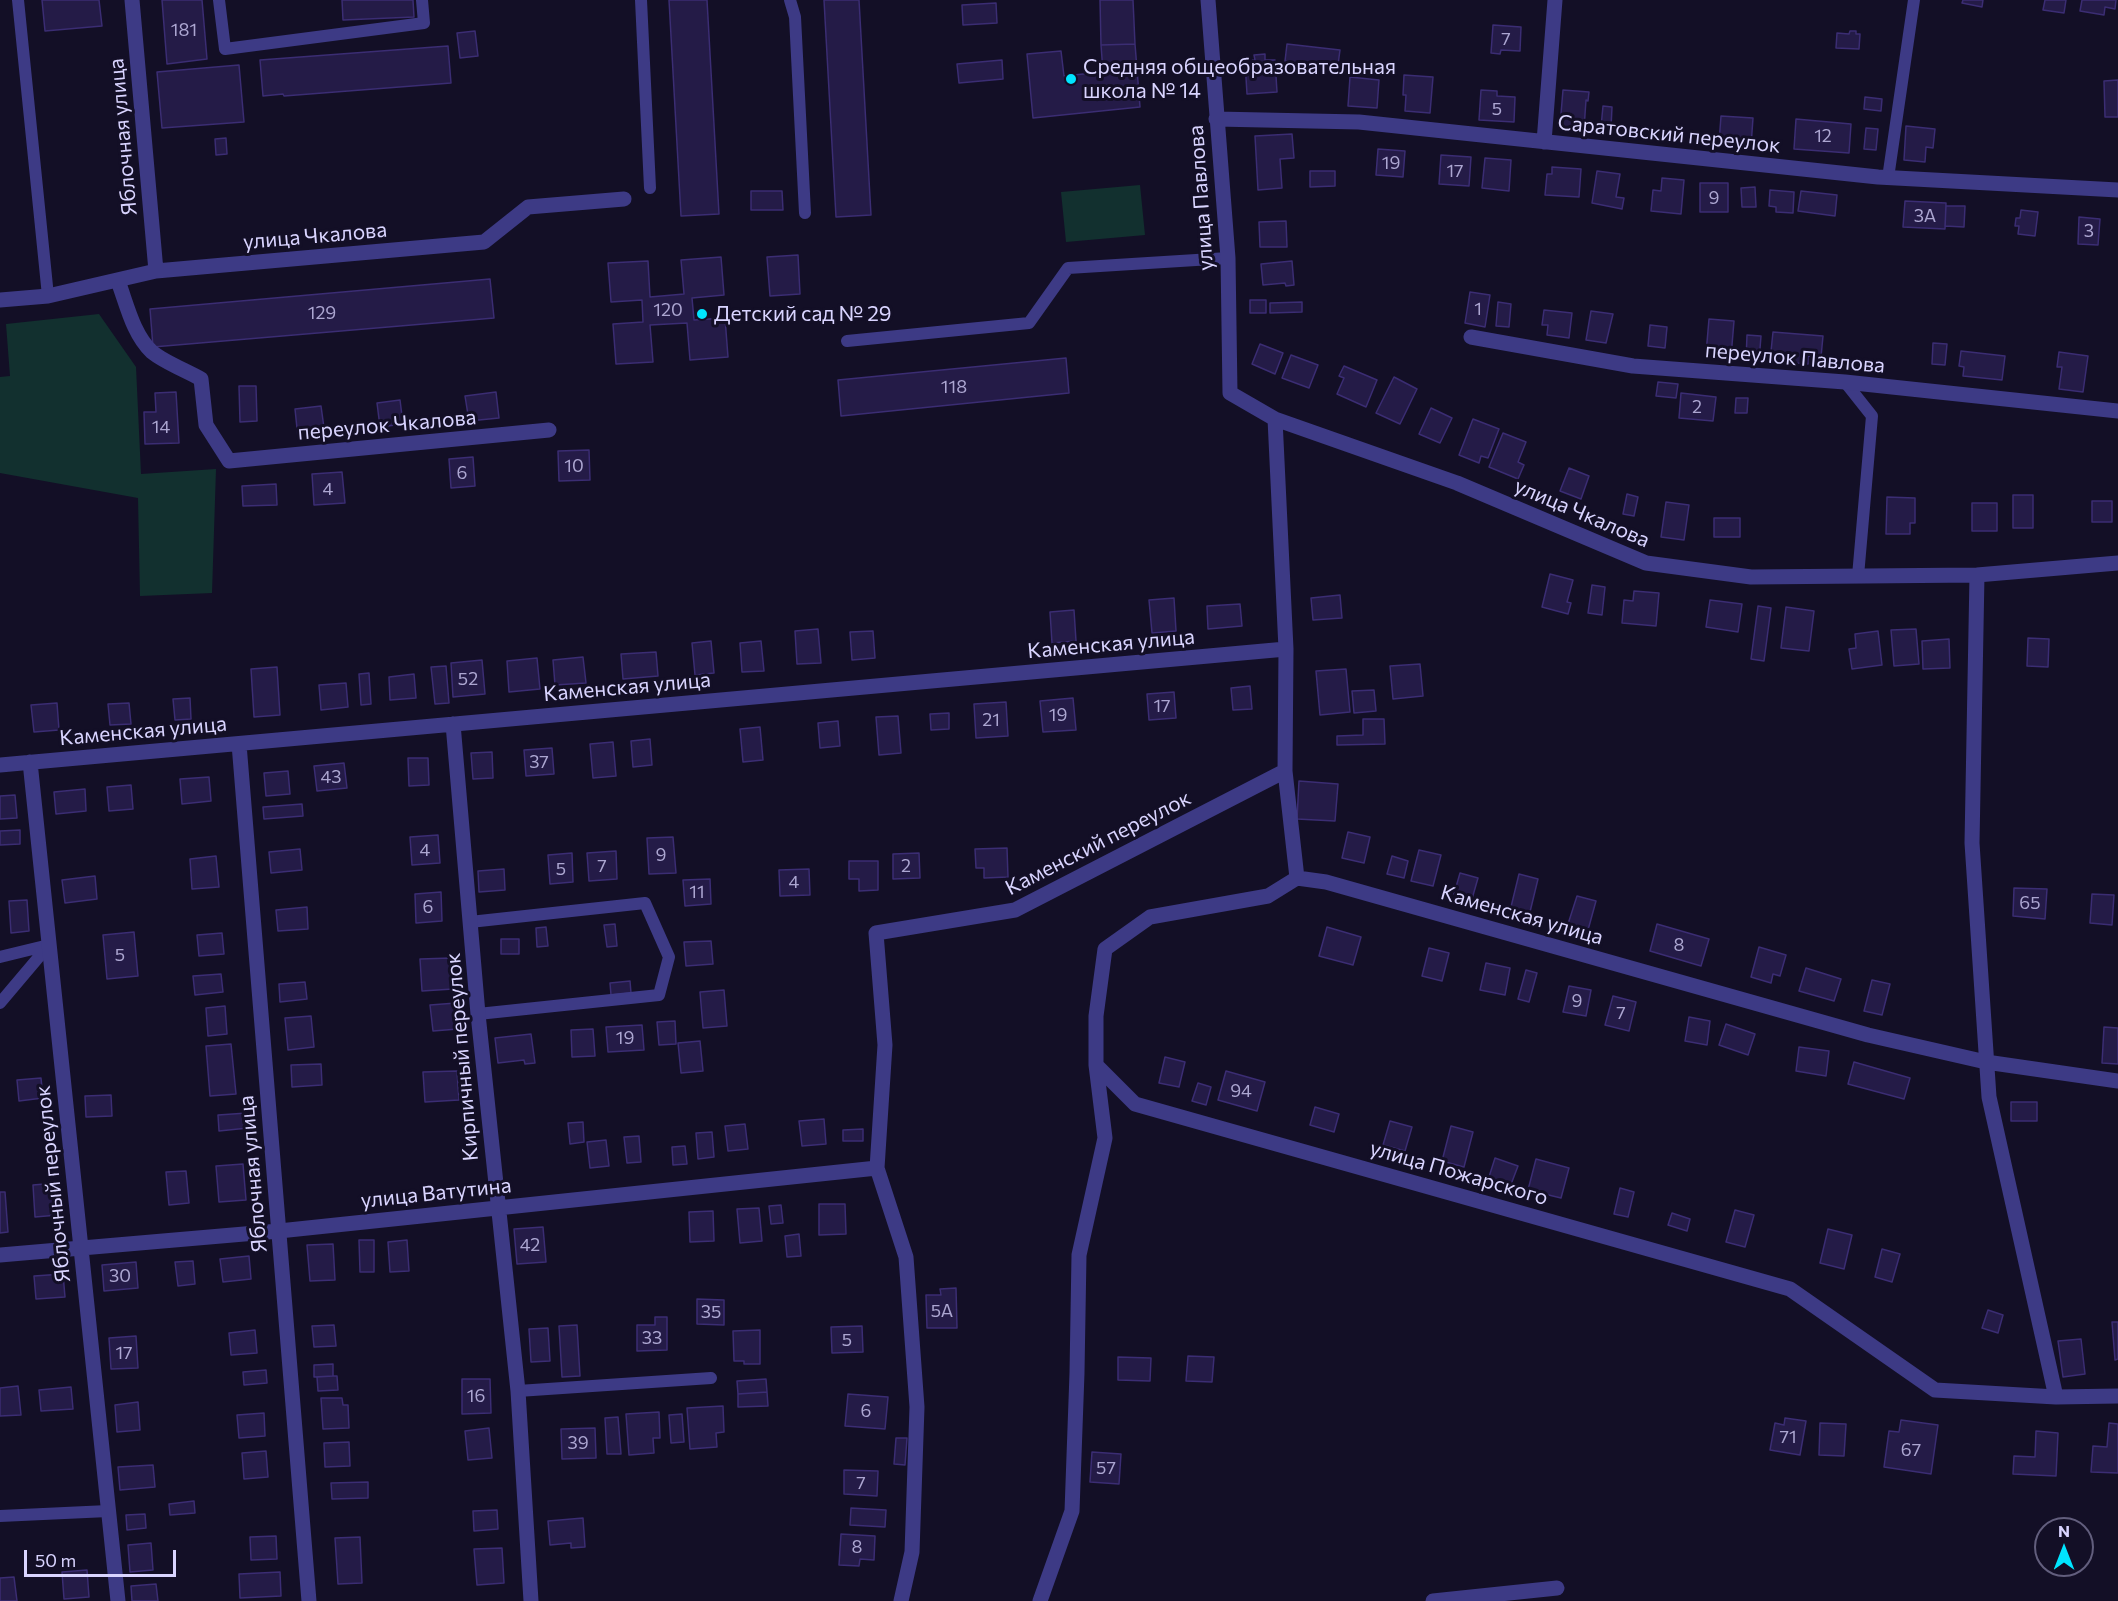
<!DOCTYPE html>
<meta charset="utf-8">
<style>
body{margin:0}
#map{position:relative;width:2118px;height:1601px;overflow:hidden;background:#130f26;font-family:Commissioner,sans-serif}
canvas{display:block}
.north{position:absolute;left:2034px;top:1517px;width:60px;height:60px;box-sizing:border-box;background:#130f26;border:2px solid #625e7d;border-radius:50%;rotate:0deg;font-size:16px;font-weight:700;line-height:24px;text-align:center;color:#d9d4ff}
.north::after{content:'';display:block;margin:auto;width:21px;height:27px;background:#00e5ff;clip-path:polygon(50% 0,100% 100%,50% 72%,0 100%)}
.scale{position:absolute;left:24px;top:1550px;width:152px;height:27px;box-sizing:border-box;border:3px solid #d9d4ff;border-top:0;padding-left:8px;font-size:18px;line-height:21px;white-space:nowrap;color:#d9d4ff;-webkit-text-stroke:4px #130f26;paint-order:stroke}
</style>
<div id="map">
<canvas width="2118" height="1601"></canvas>
<div class="north">N</div>
<div class="scale">50 m</div>
</div>
<script>
const ctx = document.querySelector('canvas').getContext('2d');
ctx.lineJoin = 'round';
function fillPath(path, color) { ctx.fillStyle = color; ctx.fill(path, 'evenodd'); }
function trace(path, color, width, dash) { ctx.strokeStyle = color; ctx.lineWidth = width; ctx.lineCap = dash ? 'butt' : 'round'; ctx.setLineDash(dash || []); ctx.stroke(path); }
function label(font, color, halo, rows, align = 'center') {
  ctx.font = font + ' Commissioner,sans-serif'; ctx.lineWidth = 6; ctx.setLineDash([]); ctx.textBaseline = 'middle'; ctx.strokeStyle = halo; ctx.fillStyle = color; for (const [text, x, y, turn = 0] of rows) {
    ctx.save(); ctx.translate(x, y); ctx.rotate((+turn || 0) * Math.PI / 180); ctx.textAlign = isNaN(turn) ? turn : align; if (halo) ctx.strokeText(text, 0, 0); ctx.fillText(text, 0, 0); ctx.restore();
  }
}
fillPath(new Path2D(`
 M1140,185L1145,235L1066,242L1061,192Z
 M99,314L136,367L141,474L216,469L212,593L140,596L138,498L0,473V377L10,376L6,324Z`), '#12302f');
const building = new Path2D(`
 M42,0H99L102,26L45,31Z
 M162,0H202L207,59L167,64Z
 M342,0H413L414,17L343,20Z
 M669,0H707L719,214L681,216Z
 M824,0H859L871,215L836,217Z
 M1100,0H1133L1135,44L1101,45Z
 M1963,0H1983L1982,7L1962,3Z
 M2045,0H2066L2064,13L2043,10Z
 M2082,0H2116L2115,9L2105,7L2104,15L2080,11Z
 M996,3L997,23L963,25L962,5Z
 M1493,25L1521,27L1520,51L1501,50L1500,54L1491,53Z
 M475,31L478,56L460,58L457,33Z
 M1850,31H1856V34H1860L1859,49L1836,48L1837,33L1849,34Z
 M1135,44L1140,107L1033,118L1027,54L1061,51L1064,76L1103,72L1101,45Z
 M1287,44L1340,50L1337,72L1303,68L1304,63L1285,61Z
 M448,46L451,83L284,96L283,94L263,96L260,60Z
 M1265,54V60H1275L1277,92L1247,94L1245,61L1255,60L1254,55Z
 M1002,60L1003,79L959,83L957,64Z
 M239,65L244,122L162,128L157,72Z
 M1404,75L1433,77L1430,113L1405,111L1406,95H1403Z
 M1350,77L1379,80L1377,108L1348,106Z
 M2118,80V117H2105L2104,81Z
 M1481,90L1497,91V96L1515,97L1514,122L1479,120Z
 M1563,90L1589,92L1588,101L1586,100L1584,129L1560,126Z
 M1865,97L1882,99L1881,111L1864,109Z
 M1603,106L1612,107L1611,128L1601,127Z
 M1721,116L1753,118L1751,146L1719,143Z
 M1796,119L1851,124L1849,153L1794,149Z
 M1906,126L1935,129L1933,148L1926,147L1925,162L1904,160Z
 M1866,128L1878,129L1876,150L1864,149Z
 M1292,134L1294,158L1280,159L1282,188L1258,190L1255,136Z
 M226,138L227,154L216,155L215,139Z
 M1378,149L1405,151L1403,177L1376,175Z
 M1441,155L1471,157L1469,186L1439,184Z
 M1485,158L1511,160L1509,191L1482,188Z
 M1552,167L1581,169L1579,197L1545,195L1547,174H1552Z
 M1310,171H1335V186L1310,187Z
 M1597,171L1620,174L1616,197L1624,198L1622,209L1592,203Z
 M1662,178L1684,180L1681,214L1651,211L1653,190L1661,191Z
 M1700,183H1728V212H1700Z
 M1755,187L1756,207H1742L1741,188Z
 M1770,190L1794,192L1793,213L1776,212V207L1769,206Z
 M751,191H782L783,210H751Z
 M1801,191L1837,195L1835,216L1798,211Z
 M1905,201L1946,203L1945,229L1903,227Z
 M1946,206H1965L1964,227L1945,226Z
 M2021,210L2038,212L2035,236L2018,234L2019,226H2015L2016,218H2020Z
 M2079,217L2100,219L2098,245L2078,244Z
 M1286,221L1287,247H1260L1259,222Z
 M798,255L800,294L770,296L767,257Z
 M721,257L724,295L692,298L694,320L725,318L728,357L690,360L687,323L650,325L653,362L616,364L613,324L643,322L642,300L611,302L608,263L648,261L650,297L684,294L681,260Z
 M1292,261L1294,285L1286,286L1285,283L1263,285L1261,264Z
 M490,279L494,318L153,347L150,309Z
 M1470,292L1490,295L1485,327L1465,323Z
 M1250,300H1266V313H1250Z
 M1302,302V312L1270,313V303Z
 M1498,302L1511,304L1509,327L1496,326Z
 M1544,310L1572,313L1569,338L1547,335L1548,325H1542Z
 M1591,311L1613,314L1606,343L1586,340Z
 M1709,319L1734,321L1731,357L1706,354Z
 M1650,325L1667,327L1665,348L1648,346Z
 M1773,332L1823,336L1821,357L1808,356V364L1770,361Z
 M1747,335L1761,336L1759,361L1746,360Z
 M1933,343L1947,344L1945,365L1932,364Z
 M1260,344L1283,353L1275,374L1252,364Z
 M1961,351L2005,356L2002,380L1963,376L1964,367L1959,366Z
 M2059,352L2088,356L2083,392L2059,389L2062,367H2057Z
 M1291,355L1318,365L1309,388L1282,378Z
 M1066,358L1069,393L841,416L838,380Z
 M1344,366L1377,380L1366,407L1337,394L1344,378L1339,376Z
 M1394,377L1417,389L1400,424L1376,413Z
 M1658,382L1678,384L1676,398L1656,396Z
 M239,386H256L257,421L240,422Z
 M176,392L179,443L145,444L144,412H156L155,393Z
 M496,392L499,418L469,421L465,396Z
 M1681,393L1716,397L1713,421L1679,418Z
 M1736,398H1748L1747,413H1735Z
 M400,400L403,424L380,427L377,403Z
 M321,406L325,435L298,438L295,409Z
 M1431,408L1452,418L1440,443L1419,434Z
 M1473,419L1499,429L1488,458L1481,456L1479,463L1459,455Z
 M1503,433L1526,442L1518,462L1524,465L1518,479L1489,467Z
 M589,450L590,480L559,481L558,451Z
 M473,457L475,486L451,488L449,459Z
 M1569,468L1589,476L1581,499L1560,491Z
 M342,472L345,503L314,505L312,474Z
 M276,484L277,505L243,506L242,486Z
 M1627,494L1638,497L1634,516L1623,514Z
 M2013,495H2033V528H2013Z
 M1887,497L1915,498V523H1910V534H1886Z
 M2092,501H2112V522H2092Z
 M1666,502L1689,505L1684,540L1661,537Z
 M1972,503H1997V531H1972Z
 M1714,518H1740V537H1714Z
 M1550,574L1573,580L1567,602L1571,603L1568,614L1542,607Z
 M1592,585L1605,587L1602,615L1588,613Z
 M1634,591L1659,593L1656,626L1622,623L1624,600L1633,601Z
 M1340,595L1342,618L1313,620L1311,598Z
 M1174,598L1176,631L1152,633L1149,600Z
 M1710,600L1742,604L1738,632L1706,627Z
 M1240,604L1242,626L1208,629L1207,606Z
 M1758,606L1771,608L1764,661L1751,659Z
 M1786,607L1814,611L1809,651L1781,648Z
 M1074,610L1076,641L1052,643L1050,612Z
 M818,629L821,663L797,664L795,631Z
 M1916,629L1919,664L1894,666L1891,630Z
 M873,631L875,658L852,660L850,632Z
 M1878,631L1882,665L1852,669L1849,649L1856,648L1855,634Z
 M2028,638L2049,639L2048,667L2027,666Z
 M1949,639L1950,668L1923,669L1922,641Z
 M711,641L714,673L695,675L692,643Z
 M761,641L764,671L742,672L740,643Z
 M656,652L658,676L623,679L621,654Z
 M583,657L586,683L555,685L553,660Z
 M537,658L540,689L509,692L507,661Z
 M482,660L485,694L453,697L451,663Z
 M1420,664L1423,696L1393,699L1390,666Z
 M446,666L449,703L435,704L431,667Z
 M277,667L280,715L254,717L251,669Z
 M1346,669L1350,712L1320,715L1316,671Z
 M369,673L371,704L361,705L359,674Z
 M414,674L416,698L390,700L389,677Z
 M346,683L348,707L321,710L319,685Z
 M1250,686L1252,709L1233,710L1231,688Z
 M1374,690L1376,711L1354,713L1352,691Z
 M1174,692L1176,718L1149,720L1147,694Z
 M190,698L191,719L175,720L173,699Z
 M1073,698L1076,730L1043,732L1040,701Z
 M1006,702L1008,736L976,738L974,704Z
 M57,703L59,730L34,732L31,705Z
 M129,703L131,724L110,725L108,704Z
 M949,713V729L931,730L930,714Z
 M898,716L901,753L879,755L876,717Z
 M1363,719H1384L1385,744L1337,745V736L1363,735Z
 M838,721L840,746L820,748L818,723Z
 M760,727L763,760L743,762L740,729Z
 M650,739L652,765L633,767L631,741Z
 M613,742L616,776L593,778L590,744Z
 M552,748L554,774L526,776L524,750Z
 M492,752L493,778L473,779L471,753Z
 M408,758H428L429,785L409,786Z
 M344,763L347,788L317,791L314,766Z
 M288,771L290,794L266,796L264,773Z
 M209,777L211,801L182,804L180,779Z
 M1299,781L1338,784L1335,821L1297,819Z
 M131,785L133,809L109,811L107,787Z
 M85,789L86,811L56,814L54,792Z
 M15,795L17,818L0,819V796Z
 M302,804L303,816L264,819L263,807Z
 M20,830V844L0,845V831Z
 M1348,832L1370,837L1364,863L1342,858Z
 M438,835L440,863L412,865L410,837Z
 M673,837L676,873L649,874L647,838Z
 M1007,848L1008,877L984,878V868H976L975,849Z
 M300,849L302,870L271,873L269,852Z
 M1419,850L1441,855L1433,886L1411,881Z
 M616,851L617,879L589,881L587,853Z
 M572,853L573,882L550,884L548,855Z
 M919,853L920,878L893,879V854Z
 M216,856L219,887L192,889L190,859Z
 M1392,856L1408,861L1404,878L1387,874Z
 M849,861H878V890L859,891V879H849Z
 M504,869L505,890L479,892L478,871Z
 M809,869L810,895L780,896L779,870Z
 M1460,873L1478,878L1472,899L1454,894Z
 M1519,874L1538,879L1529,916L1510,911Z
 M95,876L97,899L65,903L62,880Z
 M710,879L711,904L685,906L683,880Z
 M2014,888L2047,889L2045,919L2013,916Z
 M441,892L442,921L416,923L415,894Z
 M2092,894L2114,895L2112,925L2090,923Z
 M1577,896L1596,901L1588,930L1568,924Z
 M27,900L29,931L11,933L9,901Z
 M307,907L308,929L278,931L276,910Z
 M615,924L617,946L607,947L604,925Z
 M1657,924L1709,939L1701,966L1650,951Z
 M546,927L548,946L537,947L536,928Z
 M1327,927L1361,937L1353,965L1319,956Z
 M134,932L138,976L107,979L103,935Z
 M222,933L224,954L199,956L197,935Z
 M501,939H519V954H501Z
 M711,941L713,964L686,966L684,942Z
 M1759,947L1786,955L1780,976L1773,974L1771,983L1751,977Z
 M1429,948L1449,953L1442,981L1422,976Z
 M451,958L453,989L422,991L420,959Z
 M1486,963L1510,968L1505,995L1480,990Z
 M1806,968L1841,979L1834,1001L1799,991Z
 M1526,970L1537,973L1529,1002L1518,999Z
 M221,974L223,992L195,995L193,976Z
 M1872,980L1890,984L1882,1015L1864,1011Z
 M630,981L631,993L611,995L610,983Z
 M305,982L307,999L280,1002L279,984Z
 M1569,986L1591,990L1586,1016L1563,1012Z
 M724,990L727,1026L703,1028L700,992Z
 M1613,996L1636,1002L1629,1031L1605,1025Z
 M456,1003L458,1029L433,1031L430,1005Z
 M225,1006L227,1034L208,1036L206,1008Z
 M311,1016L314,1047L288,1050L285,1018Z
 M1689,1017L1710,1021L1707,1045L1685,1041Z
 M675,1021L676,1044L659,1045L657,1022Z
 M1726,1024L1755,1034L1748,1055L1719,1045Z
 M642,1025L644,1050L608,1052L606,1027Z
 M2104,1027L2118,1028V1064L2102,1063Z
 M593,1029L595,1056L572,1057L571,1030Z
 M531,1034L535,1063L525,1064L524,1060L498,1063L495,1038Z
 M700,1041L703,1071L681,1073L678,1043Z
 M231,1044L236,1094L210,1096L206,1046Z
 M1799,1047L1829,1051L1826,1076L1796,1071Z
 M1165,1057L1185,1062L1179,1087L1159,1083Z
 M1854,1062L1910,1078L1904,1099L1848,1084Z
 M321,1064L322,1085L292,1087L291,1065Z
 M457,1071L459,1100L425,1102L423,1072Z
 M1226,1071L1265,1082L1257,1111L1218,1100Z
 M41,1078L43,1098L19,1101L17,1080Z
 M1198,1083L1211,1087L1206,1105L1192,1101Z
 M111,1095L112,1116L86,1117L85,1096Z
 M2011,1102H2037V1121H2011Z
 M1315,1107L1339,1114L1334,1132L1310,1125Z
 M247,1113L248,1128L219,1131L218,1115Z
 M824,1119L826,1144L802,1146L799,1121Z
 M1390,1121L1412,1127L1405,1151L1383,1145Z
 M583,1122L584,1142L570,1144L568,1123Z
 M745,1124L748,1149L728,1151L725,1126Z
 M1451,1126L1473,1132L1464,1167L1442,1161Z
 M863,1129V1141H843V1130Z
 M712,1132L714,1157L698,1159L696,1133Z
 M639,1136L641,1162L627,1163L624,1137Z
 M606,1140L609,1166L590,1168L587,1142Z
 M685,1146L687,1164L673,1165L672,1147Z
 M1495,1158L1518,1166L1510,1187L1488,1180Z
 M1536,1159L1569,1168L1561,1198L1528,1190Z
 M243,1164L246,1200L219,1202L216,1166Z
 M186,1171L189,1203L169,1205L166,1172Z
 M56,1183L58,1215L35,1217L33,1185Z
 M1620,1188L1634,1192L1628,1217L1614,1214Z
 M0,1192H5L8,1232L0,1233Z
 M819,1204H845L846,1234L819,1235Z
 M781,1205L783,1223L771,1224L769,1206Z
 M759,1208L762,1241L740,1243L737,1209Z
 M1735,1210L1754,1215L1745,1247L1726,1242Z
 M713,1211L714,1241L690,1242L689,1212Z
 M1672,1213L1690,1219L1687,1231L1668,1225Z
 M543,1227L546,1262L517,1264L514,1229Z
 M1828,1229L1852,1235L1844,1269L1820,1263Z
 M799,1234L801,1256L787,1257L785,1236Z
 M359,1240H374V1272H360Z
 M407,1240L409,1271L390,1272L388,1242Z
 M333,1244L335,1280L310,1281L307,1245Z
 M1882,1249L1900,1254L1892,1282L1875,1277Z
 M249,1256L251,1279L223,1282L220,1259Z
 M193,1261L195,1284L178,1286L175,1262Z
 M136,1262L138,1288L104,1291L102,1265Z
 M63,1274L65,1297L36,1299L34,1276Z
 M956,1288L957,1328H927L926,1295H941L940,1289Z
 M697,1299L724,1300V1325L697,1324Z
 M1988,1310L2003,1315L1998,1333L1982,1328Z
 M655,1317H667V1350L637,1351V1325H655Z
 M2112,1322H2118V1359L2115,1360Z
 M334,1325L336,1346L314,1347L312,1326Z
 M577,1325L580,1376L562,1377L559,1326Z
 M862,1326L863,1352L832,1353L831,1327Z
 M548,1328L550,1361L531,1362L529,1329Z
 M255,1330L257,1353L231,1355L229,1333Z
 M760,1330V1364H744V1361H734L733,1331Z
 M136,1336L138,1368L111,1369L109,1338Z
 M2081,1339L2085,1374L2063,1377L2058,1341Z
 M1188,1356L1214,1357L1212,1382L1186,1381Z
 M1118,1357L1151,1358L1150,1381L1118,1380Z
 M333,1364V1376L314,1377V1365Z
 M266,1370L267,1383L244,1385L243,1372Z
 M333,1376H337L338,1390L318,1391L317,1377Z
 M462,1379H490L491,1413L462,1414Z
 M766,1379L767,1392L738,1394L737,1381Z
 M18,1386L21,1415L0,1416V1388Z
 M71,1387L73,1409L41,1411L39,1390Z
 M767,1392L768,1406L738,1407V1394Z
 M848,1394L888,1397L885,1429L845,1426Z
 M321,1398H342L343,1405H348L349,1428L323,1429Z
 M138,1402L140,1430L117,1432L115,1405Z
 M723,1406L724,1432L716,1433L717,1447L690,1449L687,1408Z
 M659,1412L660,1438H653L654,1453L629,1455L626,1414Z
 M264,1413L265,1436L239,1438L237,1415Z
 M682,1414L684,1442L671,1443L669,1415Z
 M618,1417L621,1454H607L605,1418Z
 M1785,1418L1806,1421L1800,1455L1770,1450L1775,1423L1784,1425Z
 M1901,1420L1938,1425L1931,1474L1884,1467L1889,1431L1899,1432Z
 M1820,1423L1846,1424L1844,1456L1819,1455Z
 M2109,1423L2118,1424V1473L2091,1472L2093,1446L2107,1447Z
 M489,1428L492,1458L468,1460L465,1431Z
 M595,1428L596,1458L562,1459L561,1429Z
 M2036,1431L2058,1433L2056,1476L2013,1474L2014,1456L2035,1457Z
 M896,1438H907L905,1465L894,1464Z
 M349,1442L350,1466L325,1467L324,1443Z
 M266,1451L268,1477L244,1479L242,1453Z
 M1092,1452L1121,1454L1119,1484L1090,1482Z
 M153,1465L155,1487L120,1490L118,1467Z
 M844,1470L878,1471L877,1496L844,1494Z
 M368,1482V1498L332,1499L331,1483Z
 M194,1501L195,1513L170,1515L169,1504Z
 M851,1508L886,1510L885,1527L850,1525Z
 M497,1510L498,1529L474,1531L473,1511Z
 M145,1514L146,1528L127,1530L126,1515Z
 M583,1518L585,1547L571,1548V1543L550,1545L548,1521Z
 M841,1534L875,1536L874,1560L860,1559L859,1566L839,1565Z
 M276,1536L277,1559L251,1560L250,1537Z
 M360,1537L362,1583L338,1584L335,1538Z
 M151,1543L153,1570L130,1572L128,1545Z
 M502,1548L504,1583L477,1585L474,1549Z
 M87,1570L89,1597L64,1599L62,1572Z
 M280,1572L281,1596L240,1598L239,1574Z
 M14,1577L17,1601H0V1578Z
 M156,1584L158,1601H132L131,1586Z`);
fillPath(building, '#241b47');
trace(building, '#3b2d73', 1.5);
trace(new Path2D(`
 M18,0L48,296
 M219,0L225,49L424,23L422,0
 M641,0L650,188
 M790,0L795,17L805,213
 M1888,178L1914,0
 M847,341L1029,323L1068,268L1228,258
 M1845,382L1872,416L1858,576
 M470,922L645,903L669,957L659,995L478,1014
 M0,957L49,945L0,1003
 M518,1391L711,1378
 M0,1516L108,1511`), '#3d3a85', 12);
trace(new Path2D(`
 M132,0L156,271
 M1208,0L1228,258L1230,393L1275,419L1457,483L1646,563L1751,577L1977,575L2118,563
 M1216,119L1359,122L1878,177L2118,190
 M1544,142L1555,0
 M118,281C127,305 133,334 152,352C164,362 187,371 201,379L206,425L229,461L549,430
 M0,300L48,296L156,271L484,242L528,207L624,199
 M1471,337L1633,366L1845,382L2118,411
 M1275,419L1286,649
 M1977,575L1972,843L1989,1097L2056,1397
 M453,724L478,1014L518,1391L531,1601
 M239,744L309,1601
 M30,762L118,1601
 M0,765L1286,649L1285,771L1297,878L1326,882L1868,1035L1986,1062L2118,1081
 M1297,878L1268,896L1150,917L1105,949L1096,1016V1065L1135,1104L1790,1289L1935,1390L2056,1397L2118,1396
 M0,1255L279,1231L877,1168
 M901,1601L912,1552L917,1407L906,1257L877,1168L885,1045L876,933L1015,910L1285,771
 M1040,1601L1072,1511L1077,1373L1079,1255L1105,1138L1096,1065
 M1433,1601L1557,1588`), '#3d3a85', 15);
for (const [x, y, r, color] of [
 [1071,79,6,"#00e5ff"],
 [702,314,6,"#00e5ff"]
]) { const dot = new Path2D(); dot.arc(x, y, r, 0, 2 * Math.PI); ctx.fillStyle = color; ctx.fill(dot); trace(dot, '#130f26', 2); }
label('18px', '#aca6d1', null, [
 ["181",184,30],
 ["7",1506,39],
 ["5",1497,109],
 ["12",1823,136],
 ["19",1391,163],
 ["17",1455,171],
 ["9",1714,198],
 ["3А",1925,216],
 ["3",2089,231],
 ["1",1478,309],
 ["120",668,310],
 ["129",322,313],
 ["118",954,387],
 ["2",1697,407],
 ["14",161,427],
 ["10",574,466],
 ["6",462,473],
 ["4",328,489],
 ["52",468,679],
 ["17",1162,706],
 ["19",1058,715],
 ["21",991,720],
 ["37",539,762],
 ["43",331,777],
 ["4",425,850],
 ["9",661,855],
 ["7",602,866],
 ["2",906,866],
 ["5",561,869],
 ["4",794,882],
 ["11",697,892],
 ["65",2030,903],
 ["6",428,907],
 ["8",1679,945],
 ["5",120,955],
 ["9",1577,1001],
 ["7",1621,1013],
 ["19",625,1038],
 ["94",1241,1091],
 ["42",530,1245],
 ["30",120,1276],
 ["5А",942,1311],
 ["35",711,1312],
 ["33",652,1338],
 ["5",847,1340],
 ["17",124,1353],
 ["16",476,1396],
 ["6",866,1411],
 ["71",1788,1437],
 ["39",578,1443],
 ["67",1911,1450],
 ["57",1106,1468],
 ["7",861,1483],
 ["8",857,1547]
]);
label('21px', '#d9d4ff', '#130f26', [
 ["Средняя общеобразовательная",1083,67],
 ["школа № 14",1083,91],
 ["Детский сад № 29",714,314]
], 'left');
label('21px', '#d9d4ff', '#130f26', [
 ["Саратовский переулок",1669,134,6],
 ["Яблочная улица",123,137,-95],
 ["улица Павлова",1201,198,-94],
 ["улица Чкалова",315,236,-5],
 ["переулок Павлова",1795,358,5],
 ["переулок Чкалова",387,425,-5],
 ["улица Чкалова",1582,513,23],
 ["Каменская улица",1111,644,-5],
 ["Каменская улица",627,687,-5],
 ["Каменская улица",143,731,-5],
 ["Каменский переулок",1098,843,-27],
 ["Каменская улица",1522,915,16],
 ["Кирпичный переулок",462,1057,-95],
 ["улица Пожарского",1459,1173,16],
 ["Яблочная улица",253,1174,-95],
 ["Яблочный переулок",53,1184,-96],
 ["улица Ватутина",436,1193,-6]
]);
</script>
